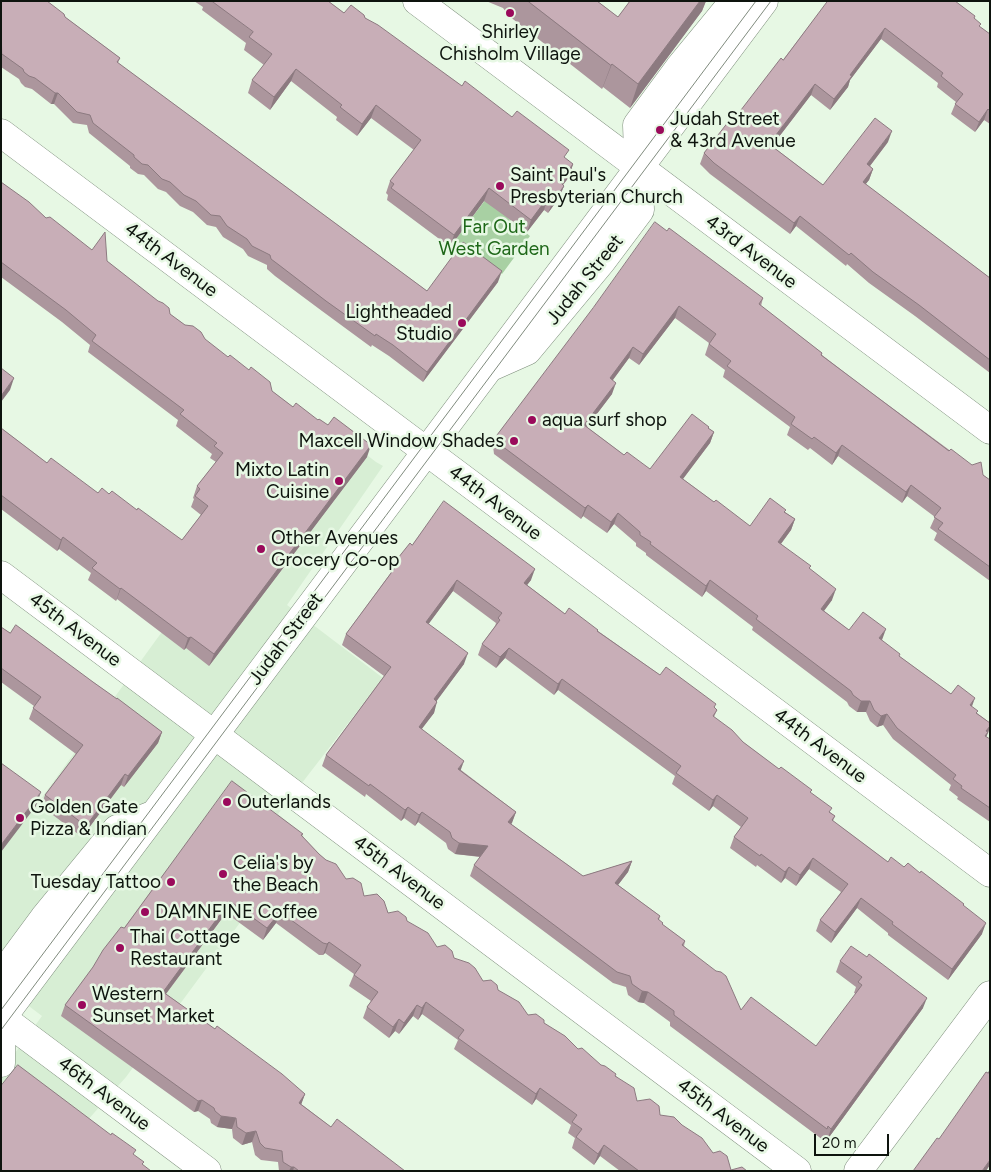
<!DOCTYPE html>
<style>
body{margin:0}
#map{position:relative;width:991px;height:1172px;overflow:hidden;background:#e7f8e4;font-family:Figtree,sans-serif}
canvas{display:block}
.frame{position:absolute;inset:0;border:2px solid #0e140e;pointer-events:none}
.scale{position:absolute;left:814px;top:1134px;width:75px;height:22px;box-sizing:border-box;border:2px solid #0e140e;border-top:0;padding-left:6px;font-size:15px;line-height:18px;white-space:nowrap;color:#0e140e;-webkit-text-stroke:4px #e7f8e4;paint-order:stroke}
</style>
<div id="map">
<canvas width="991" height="1172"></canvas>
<div class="frame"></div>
<div class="scale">20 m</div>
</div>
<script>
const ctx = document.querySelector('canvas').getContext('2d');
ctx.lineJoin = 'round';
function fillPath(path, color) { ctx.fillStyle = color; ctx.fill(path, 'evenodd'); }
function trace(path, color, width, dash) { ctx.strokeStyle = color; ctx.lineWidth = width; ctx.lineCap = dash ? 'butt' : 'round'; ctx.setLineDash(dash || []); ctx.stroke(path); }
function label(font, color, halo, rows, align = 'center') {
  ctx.font = font + ' Figtree,sans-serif'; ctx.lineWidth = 5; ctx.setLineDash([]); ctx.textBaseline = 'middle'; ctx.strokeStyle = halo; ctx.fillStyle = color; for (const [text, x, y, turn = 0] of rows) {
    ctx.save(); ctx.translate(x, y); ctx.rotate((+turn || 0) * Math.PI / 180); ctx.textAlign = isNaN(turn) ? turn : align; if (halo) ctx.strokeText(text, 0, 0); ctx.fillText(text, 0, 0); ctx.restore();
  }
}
fillPath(new Path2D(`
 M320,419L376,462L383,466L287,605L383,678L278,814L304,836L126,1077L86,1122L1,1171V1072L42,1016L1,985V777L38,803L156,640Z`), '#d7eed4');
fillPath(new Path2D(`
 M489,195L509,219L530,236L502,274L455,240Z`), '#a8d0a3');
const minor = new Path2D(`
 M417,1L990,430
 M1,133L990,873
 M1,575L797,1171
 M1,1017L207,1171
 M858,1171L990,995`);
const tertiary = new Path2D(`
 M491,367L527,351L601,262L640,210L637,125L679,68L734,1
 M1,1019L764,1
 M1,1063L2,975L44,918L117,829L155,814`);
trace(minor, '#7b8b79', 29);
trace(tertiary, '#7b8b79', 29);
trace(minor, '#fff', 28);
trace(tertiary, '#fff', 28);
trace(new Path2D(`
 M1,1010L756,1
 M1,1030L771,1`), '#808b7e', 1);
fillPath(new Path2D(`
 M1,1L65,17L120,58L118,63L427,291L498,282L423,382L389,356L372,345L371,347L322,311L275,276L267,269V265L248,256L243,249L223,237L216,227L207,225L193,212L180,206L166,192L158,189L144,175L138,174L130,168V166L89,133L87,125L73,123L54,104H51L32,89L25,87L21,83L19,79L1,67Z
 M194,1H328L344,13L365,18L573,164L569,177L563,185L564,186L559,198L548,213L544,210L527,232L484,201L450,247L387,200L388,195L386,193L390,181L414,150L371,118L357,136L336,120L337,117L291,81L270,110L248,93L252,80L264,65L244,50L246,43L202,10L203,7Z
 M486,1H597L618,17L630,1H706L702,11L630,108L603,87L602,89L509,16L503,8Z
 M828,1L975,16L974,18L980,27L990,34V124L984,120L975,132L951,114L956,102L937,87L938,83L881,39L850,80L848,87L830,110L811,95L772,146L823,185L888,142L870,166L873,169L869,180L865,184L990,278V373L915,316L869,283L847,264L846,266L796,226L790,234L710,174L700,164L704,153L734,119L783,60Z
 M1,182L46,218L107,261L170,314L293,407L367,457L209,666L186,648L184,650L117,599L116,601L88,580L91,573L59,549L57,551L1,509V428L47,463L98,493L109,494L137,510L182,540L201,515L191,507L194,499L193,498L197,486L216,462L210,458L212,454L176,426L178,420L88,352L90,345L62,322L1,277Z
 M667,231L763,298L761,306L822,353V355L857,382L990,480V581L934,540L937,533L930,528L935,517L907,496L902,503L838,456L832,465L810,448L808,450L787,435L790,427L723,377L725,370L705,355L709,343L675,318L639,365L629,358L613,380L612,394L587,427L624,455L650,469L709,427L708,428L714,432L710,443L683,479L714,502L750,526L785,512L795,519L791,530L781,544L810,569L832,600L824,611L849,630L882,641L899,656L951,694L972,707L977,713L990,723V729L986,737L990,739V822L957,799L958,797L949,790L951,785L893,739L883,725L877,727L870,721L866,712H857L849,706L847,702L752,630L753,627L706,591L702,597L646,555V553L636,546V543L614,524L607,533L583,516L581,519L494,454L493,446L497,435Z
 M412,545L531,580L527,585L565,614L598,630V631L660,675L715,708L717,710L714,717L743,742L810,793L831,813L835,816L833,821L888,862L904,867L964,906L982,934L948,980L888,935V933L857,908L831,943L816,931L820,920L841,892L809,869L796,886L785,878L781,883L757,865L756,867L730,848L734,837L741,827L713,806L709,811L672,784L675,776L558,690L554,695L505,658L496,668L478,655L482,644L495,626L496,623L453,591L428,624L464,664L436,701L434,713L421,729L461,770L516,812L511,824L583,876L632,861L628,872L618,885L660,916L659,920L663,925L685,941L684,946L741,1010L816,1046L856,994L854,993L856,987L836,972L840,961L923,1008L827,1140L824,1137L823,1140L670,1026V1022L644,1003L638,1002L628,995L626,987L613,983L470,876L474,865L480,857L455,854L448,849L446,843L418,822L415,826L404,818L401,821L366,794L365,797L322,766L326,755L384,676L342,645L346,634L390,574L394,563Z
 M1,627L10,633L93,682L162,732L158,743L124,787L121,785L82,837L41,806L45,795L76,754L29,719L34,706L1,682Z
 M303,834L302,836L319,854L364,896L388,913L407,921L437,947L483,981L498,990L528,1015L544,1023L578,1049L616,1076L637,1101L660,1115L713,1153L731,1170L747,1171H620L600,1156L594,1165L572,1148L575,1138L568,1133L571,1125L536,1099L532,1105L454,1049L458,1040L422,1014L418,1020L413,1016L399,1034L395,1031L389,1038L363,1018L367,1007L371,1001L349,986L354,974L325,953L323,955H319L276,923L263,940L226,913L166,994L305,1094L301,1104L331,1127L405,1171H279L278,1162L261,1160L255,1155L252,1142L242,1145L233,1138L232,1129L217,1127L211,1123L210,1119L198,1111L194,1112L61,1016L65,1005L124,928Z`), '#ac969d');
fillPath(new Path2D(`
 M700,1H706L702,11L630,108L638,84Z
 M885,28L881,39L850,80L848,87L830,110L834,99L850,75Z
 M612,64L603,87L602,89L611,65Z
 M296,69L291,81L270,110L274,97Z
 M815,84L811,95L765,155L769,144Z
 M55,93H58L54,104H51Z
 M376,105L371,118L357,136L362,124Z
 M988,109L984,120L975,132L979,122Z
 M892,131L888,142L863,175L867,164Z
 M573,164L569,177L555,195L560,182Z
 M873,169L869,180L859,193L863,182Z
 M564,186L559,198L548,213L553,201Z
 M489,188L484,201L450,247L454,235Z
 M548,197L544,210L527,232L531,220Z
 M800,216L796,226L790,234L794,223Z
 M502,271L498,282L423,382L427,372Z
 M679,306L675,318L639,365L643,354Z
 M633,347L629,358L606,389L610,378Z
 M14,378L10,390L1,402V396Z
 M616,383L612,394L580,436L584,425Z
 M714,432L710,443L676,488L680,477Z
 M371,445L367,457L209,666L214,654Z
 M842,445L838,456L832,465L836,453Z
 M911,485L907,496L902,503L906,492Z
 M588,505L583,516L581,519L585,508Z
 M618,513L614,524L607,533L611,522Z
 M795,519L791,530L774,553L778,542Z
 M63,537L59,549L57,551L61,540Z
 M535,569L531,580L520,594L524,583Z
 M457,580L453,591L422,633L426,622Z
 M710,580L706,591L702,597L706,586Z
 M121,588L117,599L116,601L120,589Z
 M836,589L832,600L817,620L821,609Z
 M886,629L882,640L875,649L879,638Z
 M191,637L186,648L184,650L188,638Z
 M509,648L505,658L496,668L500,657Z
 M468,653L464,664L430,710L434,699Z
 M562,679L558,690L554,695L558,684Z
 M975,698L971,709L970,705Z
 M861,701H870L866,712H857Z
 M437,702L434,713L415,738L419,727Z
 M887,714L883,725L877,727L881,716Z
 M990,726L987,735L981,747L986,731Z
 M162,732L158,743L124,787L128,776Z
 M464,761L460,772L458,769Z
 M125,774L121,785L82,837L86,826Z
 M41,792L36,806L1,852V845Z
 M717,795L713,806L709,811L713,800Z
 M408,807L404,818L401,821L405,810Z
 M422,812L418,822L415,826L419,815Z
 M516,812L512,823L504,833L508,822Z
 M459,843L488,846L484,857L455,854Z
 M813,858L809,869L796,886L800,875Z
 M632,861L628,872L611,894L615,883Z
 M789,867L785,878L781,883L785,872Z
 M861,898L857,908L831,943L835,932Z
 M230,901L226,913L159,1003L163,992Z
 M280,912L276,923L263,940L267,928Z
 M986,923L982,934L948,980L952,969Z
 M329,942L325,953L323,955L327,944Z
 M642,991L648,992L644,1003L638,1002Z
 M927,998L923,1008L827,1140L831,1129Z
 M426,1002L422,1014L418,1020L422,1008Z
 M417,1005L413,1016L399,1034L404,1023Z
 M399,1019L395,1031L389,1038L393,1027Z
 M540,1088L536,1099L532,1105L536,1094Z
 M305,1094L301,1105L299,1103Z
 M202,1100L198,1111L194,1112L198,1101Z
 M221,1116L236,1118L232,1129L217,1127Z
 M256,1131L252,1142L242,1145L246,1133Z
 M604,1145L600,1156L594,1165L598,1154Z
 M990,1160V1165L986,1171H982Z
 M291,1167H294L293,1171H289Z`), '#8c7a80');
const building = new Path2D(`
 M1,1H47L64,14L65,17L120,58L117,62L427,291L463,242L502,271L427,372L393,345L376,334L375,336L326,301L279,265L271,259L270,255L252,246L247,239L227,226L220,216L211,215L196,201L184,195L170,182L162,179L148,165L142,164L134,157V155L93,123L90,115L77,112L58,93H55L35,78L29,76L24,72L23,69L2,54Z
 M212,1H328L344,13L351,5L364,15L365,18L378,25L462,86L465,81L512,117L517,111L569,150L564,157L573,164L560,182L564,186L553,201L548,197L531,220L489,188L454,235L391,188L394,184L390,181L421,140L376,105L362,124L340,107L342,105L296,69L274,97L252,80L272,54L249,37L253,32Z
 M528,1H597L618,17L630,1H700L638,84L612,64L611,65Z
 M828,1H955L975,16L974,18L981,24L979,26L990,34V111L988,109L979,122L955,104L963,94L941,76L943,73L885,28L850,75L852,76L834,99L815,84L769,144L823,185L875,118L892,131L867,164L873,169L863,182L990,278V360L919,305L873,272L851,253L849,255L800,216L794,223L714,163L704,153L732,117L734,119L781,58L783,60Z
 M1,182L29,202L46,218L50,217L92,250L105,232L107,261L158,301L163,303L169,308L170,314L185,325L193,326L201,332L205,339L228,357L230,355L249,370L251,367L270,382L272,391L293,407L296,403L318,420L319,419L328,425L334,417L371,445L214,654L191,637L188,638L121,588L120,589L92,568L97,563L63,537L61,540L1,495V428L47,463L51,458L98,493L102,488L109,494L112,491L137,510L138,508L182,540L208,506L195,496L200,489L197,486L223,453L214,446L217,443L180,414L184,410L92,341L96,335L66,310L1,262Z
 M655,222L667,231L669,228L763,298L759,304L822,353L821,355L949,451L951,449L972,465L981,462L983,475L990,480V567L938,529L943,523L934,517L941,508L911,485L906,492L842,445L836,453L814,437L812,439L791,424L795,417L727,366L731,361L709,344L716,334L679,306L643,354L633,347L610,378L616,383L584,425L624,455L627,452L650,469L692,414L709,427L708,428L714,432L680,477L714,502L716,500L750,526L770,498L786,510L784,512L795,519L778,542L811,566L809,568L836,589L821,609L849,630L863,612L886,629L879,638L900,654L899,656L951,694L958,685L975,698L970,705L978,711L976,713L990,723V726L986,731L988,732L985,736L990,739V808L961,788L962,786L953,779L956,775L897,728L887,714L881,716L874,710L870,701H861L853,695L851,691L756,619L758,616L710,580L706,586L650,544L651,542L640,535V532L618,513L611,522L588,505L585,508L498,443L497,435L593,308Z
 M1,368L14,378L1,396Z
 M444,501L535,569L524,583L565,614L569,608L598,630L597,631L660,675L666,667L689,684L716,704L714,707L717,710L713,716L732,730L743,742L779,769L781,767L812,790L810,792L832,808L829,812L835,816L832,820L888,862L891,857L904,867L908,863L920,873L921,871L964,904L963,905L986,923L952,969L892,924L893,922L861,898L835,932L820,920L848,884L813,858L800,875L789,867L785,872L761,854L760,856L734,837L748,818L717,795L713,800L676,773L681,766L562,679L558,684L509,648L500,657L482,644L500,620L498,618L502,613L457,580L426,622L468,653L434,699L437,702L419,727L464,761L458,769L516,812L508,822L583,876L632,861L615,883L660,916L658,919L663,923L662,924L685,941L682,945L716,971L721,972L726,976L741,1010L751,997L816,1046L862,985L858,982L862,977L840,961L851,946L867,957L869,954L927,998L831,1129L828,1126L827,1129L674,1015V1011L648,992L642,991L632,984L630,976L617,972L474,865L488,846L459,843L452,838L450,832L422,812L419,815L408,807L405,810L370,784L369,786L326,755L391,667L346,634L397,565L394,563L410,543L412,545Z
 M16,625L93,682L117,699V698L162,732L128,776L125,774L86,826L45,795L83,745L33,708L41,697L1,668V627L10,633Z
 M1,763L41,792L1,845Z
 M232,781L303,834L301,835L319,854L326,860L336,864L346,879L353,878L361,883L364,896L377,894L384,901L388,913L398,911L406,917L407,921L428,933L437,947L445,945L452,951L454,958L469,963L475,968L483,981L491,980L497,985L498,990L519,1002L528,1015L536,1014L544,1020V1023L565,1036L578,1049L582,1048L601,1065L605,1066L616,1074L615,1076L634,1088L637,1101L650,1099L659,1106L660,1115L674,1117L682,1125L702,1138L713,1153L720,1151L727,1156L731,1170L742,1167L747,1171H639L604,1145L598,1154L576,1137L582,1129L572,1122L577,1115L540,1088L536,1094L458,1038L464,1030L426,1002L422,1008L417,1005L404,1023L399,1019L393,1027L367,1007L378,992L354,975L361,965L329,942L327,944L323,943L280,912L267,928L230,901L163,992L215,1029L217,1026L282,1074L305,1094L299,1103L331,1127L337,1119L405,1171H299L294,1167H291L283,1162L282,1151L265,1148L260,1143L256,1131L246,1133L237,1127L236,1118L221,1116L215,1111L214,1108L202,1100L198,1101L65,1005L93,967L103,950L121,927L124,928Z
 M18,1065L111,1135L112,1133L136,1150L133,1154L144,1162L142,1164L151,1171H1V1086Z
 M990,1070V1160L982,1171H913L937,1138L939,1139L986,1072L988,1073Z`);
fillPath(building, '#c8aeb7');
trace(building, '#8c7a80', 1);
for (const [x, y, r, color] of [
 [510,13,5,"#9a0a5b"],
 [660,130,5,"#9a0a5b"],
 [500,186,5,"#9a0a5b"],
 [462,323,5,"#9a0a5b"],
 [532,420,5,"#9a0a5b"],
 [514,441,5,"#9a0a5b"],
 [339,481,5,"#9a0a5b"],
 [261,549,5,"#9a0a5b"],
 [227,802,5,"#9a0a5b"],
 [20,818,5,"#9a0a5b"],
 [223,874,5,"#9a0a5b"],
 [171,882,5,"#9a0a5b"],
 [145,912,5,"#9a0a5b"],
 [120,948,5,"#9a0a5b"],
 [82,1005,5,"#9a0a5b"]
]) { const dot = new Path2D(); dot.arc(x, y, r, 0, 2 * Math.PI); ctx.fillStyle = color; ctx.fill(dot); trace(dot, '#e7f8e4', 2); }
label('19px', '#0e140e', '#e7f8e4', [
 ["Shirley",510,32,"center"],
 ["Chisholm Village",510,54,"center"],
 ["Judah Street",670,119],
 ["& 43rd Avenue",670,141],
 ["Saint Paul's",510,175],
 ["Presbyterian Church",510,197],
 ["Lightheaded",452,312,"right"],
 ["Studio",452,334,"right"],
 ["aqua surf shop",542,420],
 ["Maxcell Window Shades",504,441,"right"],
 ["Mixto Latin",329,470,"right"],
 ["Cuisine",329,492,"right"],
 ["Other Avenues",271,538],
 ["Grocery Co-op",271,560],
 ["Outerlands",237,802],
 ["Golden Gate",30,807],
 ["Pizza & Indian",30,829],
 ["Celia's by",233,863],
 ["the Beach",233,885],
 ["Tuesday Tattoo",161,882,"right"],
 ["DAMNFINE Coffee",155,912],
 ["Thai Cottage",130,937],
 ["Restaurant",130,959],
 ["Western",92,994],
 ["Sunset Market",92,1016]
], 'left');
label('19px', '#1e6718', '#e7f8e4', [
 ["Far Out",494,227],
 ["West Garden",494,249]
]);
label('19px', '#0e140e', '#e7f8e4', [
 ["43rd Avenue",751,252,37],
 ["44th Avenue",171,260,37],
 ["Judah Street",585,280,-51],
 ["44th Avenue",495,503,37],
 ["45th Avenue",75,630,37],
 ["Judah Street",286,639,-53],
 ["44th Avenue",820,746,37],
 ["45th Avenue",399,873,37],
 ["46th Avenue",104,1094,37],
 ["45th Avenue",723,1116,37]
]);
</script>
